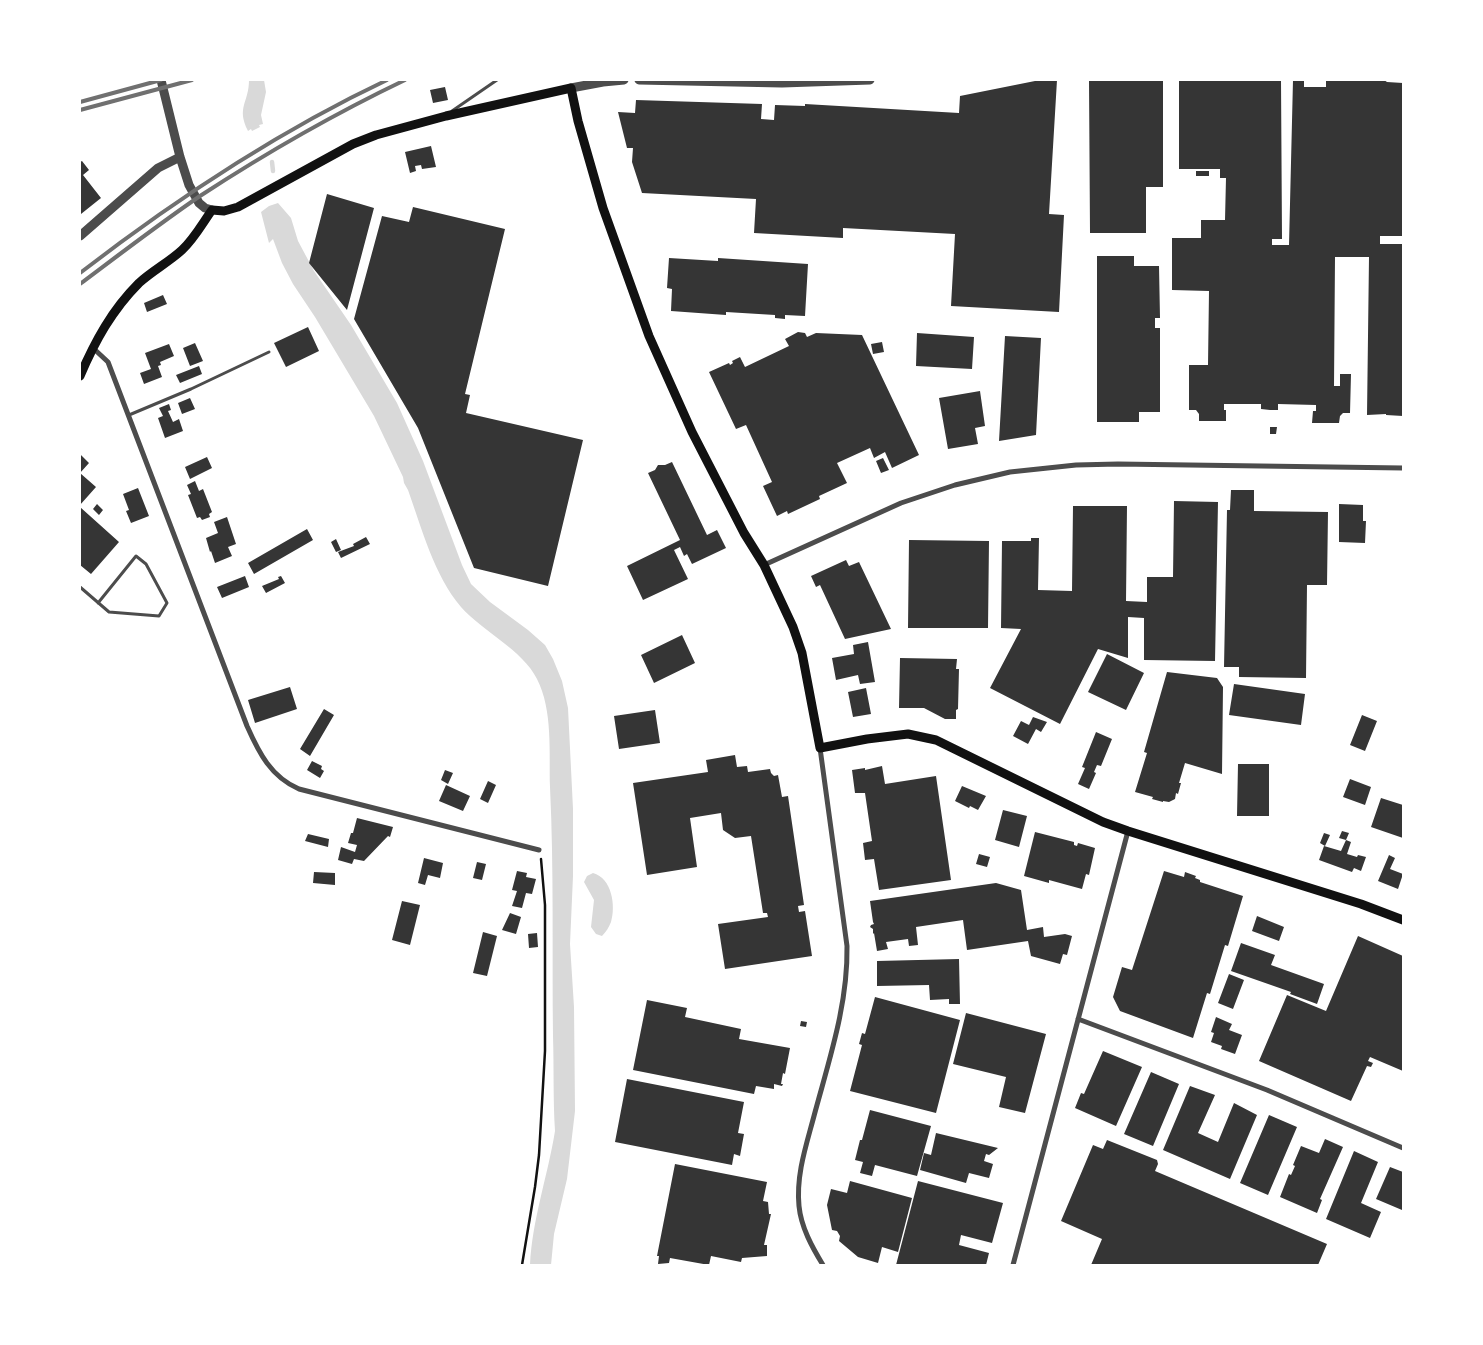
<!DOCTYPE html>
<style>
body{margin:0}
#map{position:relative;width:1483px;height:1345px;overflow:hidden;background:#fff;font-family:"Golos Text",sans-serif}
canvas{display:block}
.frame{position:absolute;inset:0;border:81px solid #fff;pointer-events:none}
</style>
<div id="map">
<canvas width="1483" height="1345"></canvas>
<div class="frame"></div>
</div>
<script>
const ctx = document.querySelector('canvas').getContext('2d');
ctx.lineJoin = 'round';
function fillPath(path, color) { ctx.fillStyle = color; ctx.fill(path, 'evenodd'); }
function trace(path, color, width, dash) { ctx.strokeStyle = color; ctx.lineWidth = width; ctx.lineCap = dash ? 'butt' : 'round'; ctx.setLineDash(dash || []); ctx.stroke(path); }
fillPath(new Path2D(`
 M249,80H264L266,92L261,115L263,124L259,125L260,127L252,131L251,129L248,131C236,107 249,103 249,80Z
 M278,203L291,218L298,241L314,271L351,325L397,403L423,461L462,565L471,584L490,602L528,630L545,645L553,659L562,681L568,708L573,809V876L570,944L574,1007L575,1111L567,1179L554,1234L551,1265H530C532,1220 548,1175 555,1131C553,1099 554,1068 553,1036C552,953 554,870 550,787C549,753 553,710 537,679C523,650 482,631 461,607C434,575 422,529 408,490L404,483L403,477L374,416L315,317L293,284L282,263L273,239L269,243L261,212L269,206Z
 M593,873C612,878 616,906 611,922C609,927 606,932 602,936L596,934L591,927L594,900L584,882L587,876Z`), '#d9d9d9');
trace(new Path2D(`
 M272,162L273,171`), '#d9d9d9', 4.5);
fillPath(new Path2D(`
 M1035,80H1057L1049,214L1064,215L1059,312L951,306L955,234L843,228V238L754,233L756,199L642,193L632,162L633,148H627L618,112L635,113L636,100L762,104L761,119L774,120L775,105L805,106V104L959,113L960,96L1035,81Z
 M1089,80H1163V187H1146V233H1090Z
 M1179,80H1281L1282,239H1272V245H1289L1293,80H1304V87H1326V80H1384L1387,82L1403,83V236H1380V244H1403V416L1386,415V414L1367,415L1369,257H1335L1334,386H1340V374H1351L1350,413H1343L1340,416L1339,423H1312L1313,411H1316V405L1278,404V410H1270L1261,409V404H1224V410H1226V421H1199V414L1196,410H1189V365H1208L1209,291L1172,290V238H1201V220H1225L1226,178H1220V169H1179Z
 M445,87L448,100L433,103L430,90Z
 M431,146L436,167L422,169L421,165L415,166L416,171L410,173L405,152Z
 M82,161L89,170L83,175L101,198L81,214L80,162Z
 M1196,171H1209V176H1196Z
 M327,194L374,208L347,310L309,263Z
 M413,207L505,229L465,394L470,395L466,413L583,440L548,586L474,568L418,428L354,319L382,216L409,222Z
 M1097,256H1134V266H1159L1160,318H1155V328H1160V412H1139V422H1097Z
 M669,258L718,261V258L808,264L805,316L785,315V319L775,318V315L726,312V315L671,311L672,289L667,288Z
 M163,295L167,304L147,312L144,303Z
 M308,327L319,351L286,367L274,343Z
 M798,332L805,333L807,337L816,333L862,335L919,455L892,468L885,452L874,458L870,448L837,463L847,483L819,496L820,499L788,514L787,511L777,516L763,486L772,482L746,425L736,429L709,372L729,363L730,365L733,363L732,361L740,357L745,367L789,346L785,339Z
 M917,333L974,337L972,369L916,366Z
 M1005,336L1041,338L1036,435L999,441Z
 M882,342L884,352L873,354L871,344Z
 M195,343L203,361L190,366L183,348Z
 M169,344L174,356L160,362L161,365L158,366L162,377L144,384L140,373L151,369L145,353Z
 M199,366L202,374L180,383L176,375Z
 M980,391L985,426L975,428L978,444L948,449L939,398Z
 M190,398L195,409L182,414L178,403Z
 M169,404L171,410L168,411L173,422L179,419L183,431L165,438L158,418L163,416L159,408Z
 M1270,427H1277L1276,434H1270Z
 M80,454L89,463L80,473L96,487L80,505Z
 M207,457L212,468L190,479L185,467Z
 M883,458L889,470L881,473L876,461Z
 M672,462L707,535L717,530L726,548L692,564L687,554L684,556L680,547L674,550L688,579L643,600L627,566L680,540L648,473L655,470L658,465H665Z
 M195,481L199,491L203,489L212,512L209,514L210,517L202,520L200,517L197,518L188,495L191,494L187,485Z
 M138,488L149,516L131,523L126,511L129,510L123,494Z
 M1231,490H1254V511L1328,512L1327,585H1307L1306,678L1239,677V667H1224L1227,510H1230Z
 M1174,501L1218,502L1215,661L1144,660V618L1128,617V658L1098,649L1060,724L990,688L1021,629L1001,628L1002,541H1031V538H1039L1038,590L1072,591L1073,506H1127L1126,601L1147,602V577H1173Z
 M97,504L103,510L99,515L93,509Z
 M1339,504L1363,505V521H1366L1365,543L1339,542Z
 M80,507L119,542L91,574L80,565Z
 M227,517L236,544L228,547L232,556L215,563L211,551L210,552L206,538L218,533L214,522Z
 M307,529L313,540L254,574L248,563Z
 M366,537L370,544L341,558L338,552L354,546L353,544Z
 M336,539L341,550L336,552L331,542Z
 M909,540L989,541L988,628H908Z
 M846,560L849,566L859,562L891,629L845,639L820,585L816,587L811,576Z
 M245,576L249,587L222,598L217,587Z
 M281,576L285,583L266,593L262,586L279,579L278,577Z
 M682,635L695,663L654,683L641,655Z
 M868,642L875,682L860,684L858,675L836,680L832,658L854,654L853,645Z
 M1107,654L1144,673L1126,710L1088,692Z
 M900,658L957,659L956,669H959L958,709L956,710V719H945L924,708H899Z
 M1167,672L1217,678L1223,687L1222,774L1185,763L1179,783H1181L1178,794L1176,793L1175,799L1169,802L1163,801V802L1152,799L1153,797L1135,792L1147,753L1144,752Z
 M1234,684L1305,694L1301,725L1229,715Z
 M290,687L297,709L255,723L248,700Z
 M866,688L871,714L853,717L848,692Z
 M324,709L334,715L310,756L300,749Z
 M655,710L660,743L619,749L614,716Z
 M1362,715L1377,721L1365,751L1350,745Z
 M1033,717L1047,722L1041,732L1036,729L1028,744L1013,736L1021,721L1029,725Z
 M1096,732L1112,739L1101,766L1097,765L1094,772L1096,773L1089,789L1078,784L1085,768L1082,767Z
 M735,755L737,767L747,766L748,772L770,769L771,773L774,776L778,775L782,797L788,796L804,905L798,906L799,912L805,911L812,956L725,969L718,924L768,917L767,913H763L751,836L735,838L723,830L721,813L690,818L697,867L647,875L633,783L708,772L706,760Z
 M312,761L322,766L321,769L324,771L320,778L307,770Z
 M1238,764H1269V816H1237Z
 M882,766L885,784L936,776L951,880L879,890L874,859L865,860L863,843L872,841L865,793H855L852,770L865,768V770Z
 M445,770L453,773L448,784L441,780Z
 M1350,779L1371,787L1365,805L1343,797Z
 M488,781L496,785L488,803L480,799Z
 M446,785L470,796L463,811L439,801Z
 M962,786L986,796L978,810L970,806L969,808L955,801Z
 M1381,798L1403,805V838L1371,827Z
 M1003,810L1027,816L1019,847L995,840Z
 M357,818L393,827L390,837L388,836L364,861L354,859L352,864L338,860L341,847L355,852L357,845L348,843L351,833H353Z
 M1342,831L1349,833L1346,840L1351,842L1347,854L1357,857L1358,855L1366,857L1361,871L1354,868L1352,872L1319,860L1324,846L1341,851L1346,840L1339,838Z
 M1035,832L1074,842V845L1077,846L1078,843L1095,848L1089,875L1086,874L1082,889L1049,880V883L1024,876Z
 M1324,833L1330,835L1325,846L1320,843Z
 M308,834L329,839L328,847L305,841Z
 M979,854L990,857L987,867L976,864Z
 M1389,855L1395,858L1390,869L1403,874L1398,889L1378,881Z
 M424,858L443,863L440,878L428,875L425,885L418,883Z
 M477,862L486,864L482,880L473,878Z
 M517,871L527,873L526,877L536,879L532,894L526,893L522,908L512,906L517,891L512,890Z
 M1164,871L1184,877L1185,872L1196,876L1195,878L1200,880V882L1243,896L1228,946L1225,945L1210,994L1207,993L1193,1038L1120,1011L1113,997L1122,967L1132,970Z
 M314,872L335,873V885L313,883Z
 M996,883L1021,890L1027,930L1043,927L1044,937L1065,934L1072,936L1067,955L1063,954L1060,964L1031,956L1028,941L967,950L963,920L916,927L918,945L909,946L908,939L886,942L888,949L877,951L874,933L873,934V929L870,927L871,925L874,924L873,922L870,901Z
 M402,901L420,905L410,945L392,940Z
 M510,913L521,917L516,934L502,930Z
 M1257,916L1284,927L1279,941L1252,931Z
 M483,932L497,936L487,976L473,973Z
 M537,933L538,947L529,948L528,934Z
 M1358,936L1403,956V1071L1370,1057L1368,1061L1373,1063L1371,1067L1367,1066L1351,1101L1259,1061L1287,995L1326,1011Z
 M1241,943L1275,955L1271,965L1324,984L1317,1004L1290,994L1291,992L1231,971Z
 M959,959L960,1004H949V999L930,1000L929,985L877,986V961Z
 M1229,974L1244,980L1233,1009L1218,1003Z
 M875,997L960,1020L936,1113L850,1091L862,1045L859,1044L862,1033L865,1034Z
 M647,1000L687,1008L685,1017L741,1029L739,1039L790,1048L785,1074L783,1073L781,1084H783L782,1086L774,1084V1089L756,1086L754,1094L633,1070Z
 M966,1013L1046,1034L1025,1113L999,1107L1006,1077L953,1064Z
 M1216,1017L1232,1024L1229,1030L1242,1035L1235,1054L1221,1049L1222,1046L1211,1042L1214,1033L1211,1032Z
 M801,1021L807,1022L806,1027L800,1026Z
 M1103,1051L1142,1067L1116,1126L1075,1108L1081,1093L1084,1094Z
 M1151,1072L1179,1084L1153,1146L1124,1134Z
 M627,1079L744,1102L738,1133L744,1134L740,1156L734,1154L732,1165L615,1142Z
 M1190,1086L1215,1095L1198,1133L1218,1142L1234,1103L1257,1115L1230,1179L1163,1150Z
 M870,1110L931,1126L917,1176L875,1165L872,1176L860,1173L863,1162L855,1160L860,1140H862Z
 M1269,1115L1297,1127L1268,1195L1240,1183Z
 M936,1133L998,1148L989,1155L986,1154L984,1161L993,1164L989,1178L969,1173L966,1183L920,1170L924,1153L931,1155Z
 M1325,1139L1343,1147L1320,1199L1322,1200L1317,1213L1280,1197L1289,1174L1291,1175L1295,1166L1293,1165L1301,1146L1319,1153Z
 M1107,1140L1157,1160L1158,1164L1155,1171L1327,1244L1318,1265H1091L1102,1239L1061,1221L1093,1145L1103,1149Z
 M1354,1151L1378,1162L1361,1203L1381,1212L1370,1238L1326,1219Z
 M675,1164L767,1182L763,1201L768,1202L769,1214H771L764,1245H767V1256L742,1258L741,1262L711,1256L709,1265L670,1258L669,1263L658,1264L659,1256H657Z
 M1390,1167L1403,1172L1402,1210L1376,1199Z
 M850,1181L912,1198L898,1252L882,1247L878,1263L858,1257L839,1241L840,1236L837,1231L832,1230L827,1205L831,1189L847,1193Z
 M918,1181L1003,1203L992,1243L961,1235L959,1245L989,1253L986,1265H896Z`), '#353535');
trace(new Path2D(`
 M522,1265L535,1187L539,1155L545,1051V905L541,859`), '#111', 2.5);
trace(new Path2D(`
 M452,111L497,80
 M129,415L191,389L269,352
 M80,587L109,612L159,616L167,603L146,564L136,556L98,603`), '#4c4c4c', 3);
trace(new Path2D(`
 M93,348L108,362L247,726C259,753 271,777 299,789L539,850
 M764,565L901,503L955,485L1010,472L1076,465L1118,464L1403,468
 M820,748L847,946C848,1005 829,1060 814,1116C806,1146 796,1175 799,1206C801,1227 812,1247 823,1265
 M1078,1019L1267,1090L1403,1148
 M1013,1265L1128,831`), '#4c4c4c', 5);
trace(new Path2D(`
 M161,80L180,157L189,185L199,203L205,208L212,210
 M639,80L782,83L870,80
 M571,88L603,82L624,80
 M80,236L158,168L180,157`), '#4c4c4c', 9);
trace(new Path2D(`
 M80,376C95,341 112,310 139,283C152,271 169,262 182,250C194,239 202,224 212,210L224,211L238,207L353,144L376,135L446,116L571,88L578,121L603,208L649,336L692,432L744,533L764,565L793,627L802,653L820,748L867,739L908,734L936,740L1103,822L1128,831L1361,904L1403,920`), '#111', 9);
trace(new Path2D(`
 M80,102L161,80
 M80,110L192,80
 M80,273C176,199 277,132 387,80
 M80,284C120,254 159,224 200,196C266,153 334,114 405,80`), '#707070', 4);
</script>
